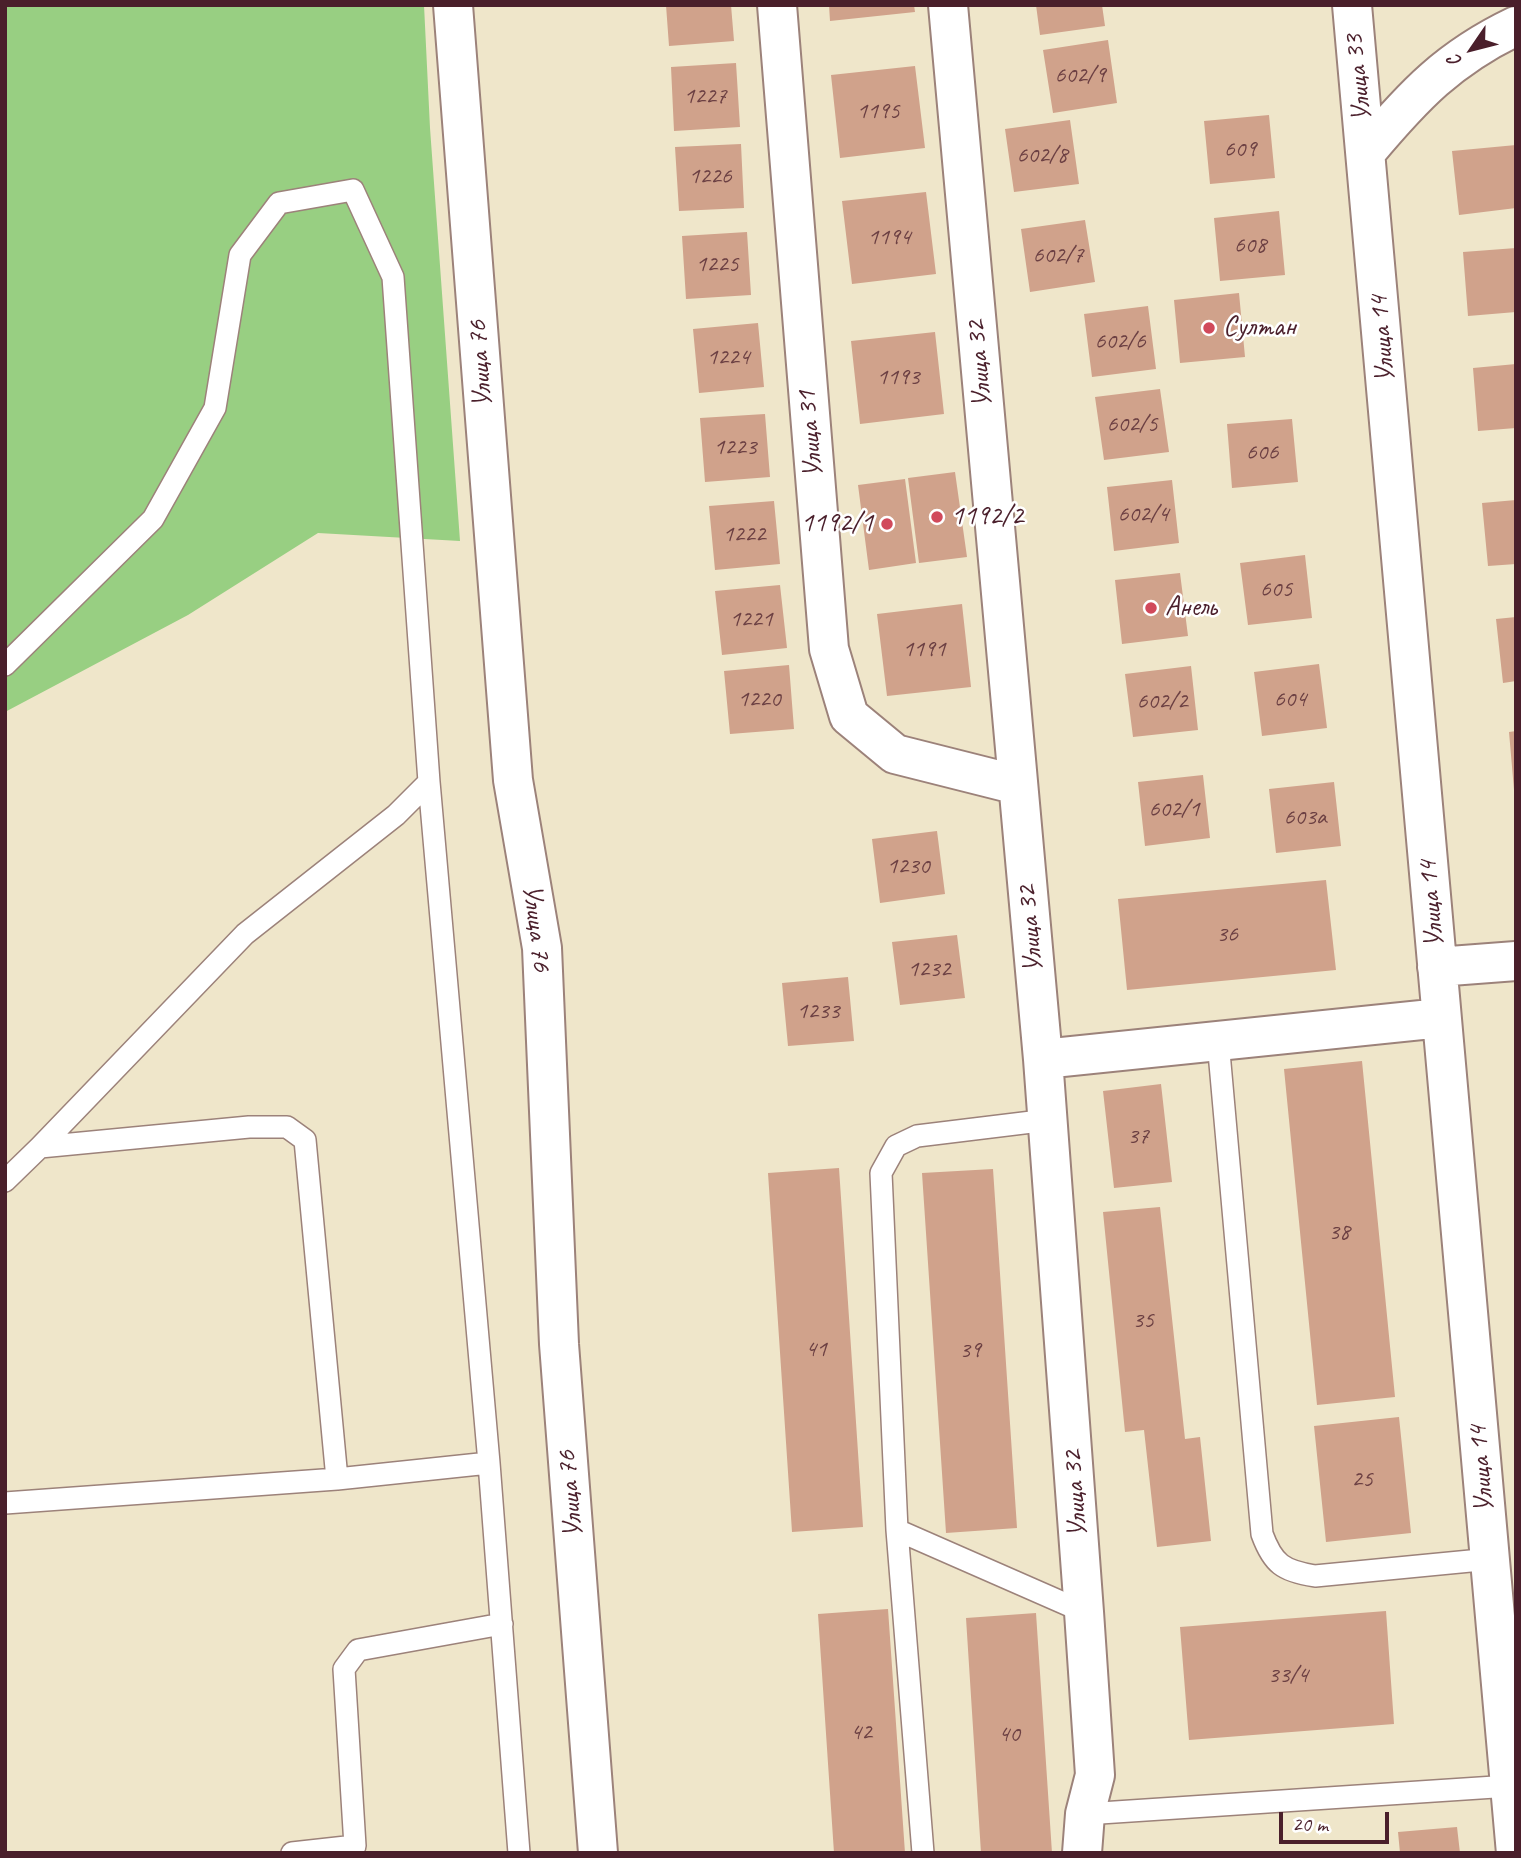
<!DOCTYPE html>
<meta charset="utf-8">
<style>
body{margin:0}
#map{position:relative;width:1521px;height:1858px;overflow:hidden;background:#efe6ca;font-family:Caveat,sans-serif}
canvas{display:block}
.frame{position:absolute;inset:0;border:7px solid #4a1f2b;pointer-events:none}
.north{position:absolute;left:1437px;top:14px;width:70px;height:70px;-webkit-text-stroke:5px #fff;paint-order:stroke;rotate:235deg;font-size:19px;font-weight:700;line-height:28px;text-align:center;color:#4a1f2b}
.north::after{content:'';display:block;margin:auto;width:24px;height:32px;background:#4a1f2b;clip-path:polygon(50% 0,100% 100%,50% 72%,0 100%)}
.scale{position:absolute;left:1279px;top:1812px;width:110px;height:32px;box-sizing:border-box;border:4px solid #4a1f2b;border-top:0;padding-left:9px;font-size:21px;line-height:24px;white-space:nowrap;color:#4a1f2b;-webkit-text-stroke:5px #fff;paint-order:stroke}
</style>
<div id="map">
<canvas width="1521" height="1858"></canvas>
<div class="frame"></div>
<div class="north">С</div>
<div class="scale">20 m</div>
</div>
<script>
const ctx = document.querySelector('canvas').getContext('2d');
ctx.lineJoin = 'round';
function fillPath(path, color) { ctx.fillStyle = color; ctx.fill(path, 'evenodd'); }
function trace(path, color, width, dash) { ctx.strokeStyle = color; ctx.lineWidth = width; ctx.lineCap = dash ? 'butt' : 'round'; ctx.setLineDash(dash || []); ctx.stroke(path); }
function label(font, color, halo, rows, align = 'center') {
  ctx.font = font + ' Caveat,sans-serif'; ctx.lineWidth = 5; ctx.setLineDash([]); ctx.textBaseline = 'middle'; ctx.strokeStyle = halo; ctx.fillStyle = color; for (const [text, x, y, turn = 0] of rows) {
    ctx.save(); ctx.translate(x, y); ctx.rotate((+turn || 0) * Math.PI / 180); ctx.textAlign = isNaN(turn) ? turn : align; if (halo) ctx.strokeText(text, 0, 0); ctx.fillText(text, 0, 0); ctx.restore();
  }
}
fillPath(new Path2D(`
 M5,5H424L430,128L460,541L318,533L188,615L5,712Z`), '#98cf82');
fillPath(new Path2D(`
 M666,5H731L734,41L669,46Z
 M829,5H914L915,12L830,21Z
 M1036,5H1102L1105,26L1040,35Z
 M1108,40L1117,103L1053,113L1043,50Z
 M736,63L740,127L674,131L671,67Z
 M915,66L925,148L840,158L831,75Z
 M1269,115L1275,178L1210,184L1204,121Z
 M1070,120L1079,184L1014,192L1005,129Z
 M741,144L744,208L679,211L675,147Z
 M1516,145V208L1459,215L1452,151Z
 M926,192L936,274L852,284L842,201Z
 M1279,211L1285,275L1220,281L1214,218Z
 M1085,220L1095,282L1030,292L1021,229Z
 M747,232L751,295L686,299L682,236Z
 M1516,248V312L1468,316L1463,252Z
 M1239,293L1245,357L1180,363L1174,300Z
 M1148,306L1156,369L1092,377L1084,314Z
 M758,323L764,387L699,393L693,329Z
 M935,332L944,414L860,424L851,341Z
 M1516,364V428L1478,431L1473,368Z
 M1160,389L1169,452L1104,460L1095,397Z
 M765,414L770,477L705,482L700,418Z
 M1292,419L1298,482L1232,488L1227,424Z
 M955,472L967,557L919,563L908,478Z
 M905,479L916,563L869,570L858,485Z
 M1172,480L1179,543L1114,551L1107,487Z
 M1516,500V564L1488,566L1482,503Z
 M774,501L780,564L715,570L709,506Z
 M1305,555L1312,618L1248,625L1240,563Z
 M1180,573L1188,636L1122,644L1115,580Z
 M780,585L787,648L722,655L715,591Z
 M962,604L971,687L887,696L877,614Z
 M1516,617V681L1503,683L1496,619Z
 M1319,664L1327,728L1262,736L1254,672Z
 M789,665L794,729L730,734L724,671Z
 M1191,666L1198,730L1133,737L1125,674Z
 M1516,731V790H1514L1509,732Z
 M1203,775L1210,838L1145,846L1138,782Z
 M1334,782L1341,846L1276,853L1269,789Z
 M937,831L945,894L880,903L872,839Z
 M1326,880L1336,970L1127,990L1118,899Z
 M957,935L965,998L900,1005L892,942Z
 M848,977L854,1041L788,1046L782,983Z
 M1362,1061L1395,1397L1317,1405L1284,1069Z
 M1161,1084L1172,1182L1114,1188L1103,1091Z
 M839,1168L863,1527L792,1532L768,1173Z
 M993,1169L1017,1528L946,1533L922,1173Z
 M1160,1207L1185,1439L1200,1437L1211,1541L1157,1547L1144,1430L1125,1432L1103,1212Z
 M1399,1417L1411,1533L1326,1542L1314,1426Z
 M888,1609L905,1853H834L818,1614Z
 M1386,1611L1394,1724L1189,1740L1180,1627Z
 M1036,1613L1052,1853H981L966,1618Z
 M1457,1827L1460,1853H1400L1398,1832Z`), '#d0a28b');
const service = new Path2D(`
 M5,665L153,519L215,408L240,255L279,203L353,190L393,277L429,782L396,815L245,934L40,1147
 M429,782L489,1463L519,1853
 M1218,1041L1262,1534C1273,1564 1283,1571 1315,1576L1491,1559
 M5,1181L40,1147L249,1127H287L305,1140L337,1479L5,1503
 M337,1479L489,1463
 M897,1530L1084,1612
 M1085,1814L1510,1786
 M292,1853L355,1846L344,1669L358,1650L502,1624
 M923,1853L897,1530L881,1173L896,1146L917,1136L1048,1120`);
const minor = new Path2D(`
 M453,5L513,780L542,948L559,1344L598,1853
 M777,5L829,649L849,716L895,754L1018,785
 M948,5L1043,1059L1084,1612L1095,1775L1085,1814L1082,1853
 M1352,5L1516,1853
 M1367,151C1414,95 1449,58 1516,26
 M1437,967L1516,961
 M1043,1059L1441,1018`);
trace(service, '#9c827a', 24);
trace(minor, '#9c827a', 42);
trace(service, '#fff', 21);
trace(minor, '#fff', 38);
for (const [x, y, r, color] of [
 [1209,328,7,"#d1495b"],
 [937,517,7,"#d1495b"],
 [887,524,7,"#d1495b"],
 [1151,608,7,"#d1495b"]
]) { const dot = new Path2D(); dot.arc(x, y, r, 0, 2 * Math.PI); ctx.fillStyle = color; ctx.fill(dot); trace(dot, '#fff', 2.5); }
label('24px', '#6c4043', null, [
 ["602/9",1080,76],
 ["1227",705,97],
 ["1195",878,112],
 ["609",1240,150],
 ["602/8",1042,156],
 ["1226",710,177],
 ["1194",889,238],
 ["608",1250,246],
 ["602/7",1058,256],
 ["1225",717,265],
 ["602/6",1120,342],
 ["1224",728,358],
 ["1193",898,378],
 ["602/5",1132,425],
 ["1223",735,448],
 ["606",1262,453],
 ["602/4",1143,515],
 ["1222",744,535],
 ["605",1276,590],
 ["1221",751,620],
 ["1191",924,650],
 ["1220",759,700],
 ["604",1290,700],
 ["602/2",1162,702],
 ["602/1",1174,810],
 ["603а",1305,818],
 ["1230",908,867],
 ["36",1227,935],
 ["1232",929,970],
 ["1233",818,1012],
 ["37",1138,1137],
 ["38",1339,1233],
 ["35",1143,1321],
 ["41",816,1350],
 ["39",970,1351],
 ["25",1362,1480],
 ["33/4",1288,1676],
 ["42",861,1733],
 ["40",1009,1735]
]);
label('28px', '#4a1f2b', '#fff', [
 ["Улица 33",1359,78,-96],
 ["Улица 14",1383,339,-95],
 ["Улица 76",481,364,-94],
 ["Улица 32",980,364,-95],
 ["Улица 31",811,434,-95],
 ["Улица 14",1432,904,-95],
 ["Улица 76",536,928,83],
 ["Улица 32",1031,929,-95],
 ["Улица 14",1482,1469,-95],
 ["Улица 76",571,1494,-95],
 ["Улица 32",1076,1494,-94]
]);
label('28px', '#4a1f2b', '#fff', [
 ["Султан",1223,328],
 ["1192/2",951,517],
 ["1192/1",873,524,"right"],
 ["Анель",1165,608]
], 'left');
</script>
